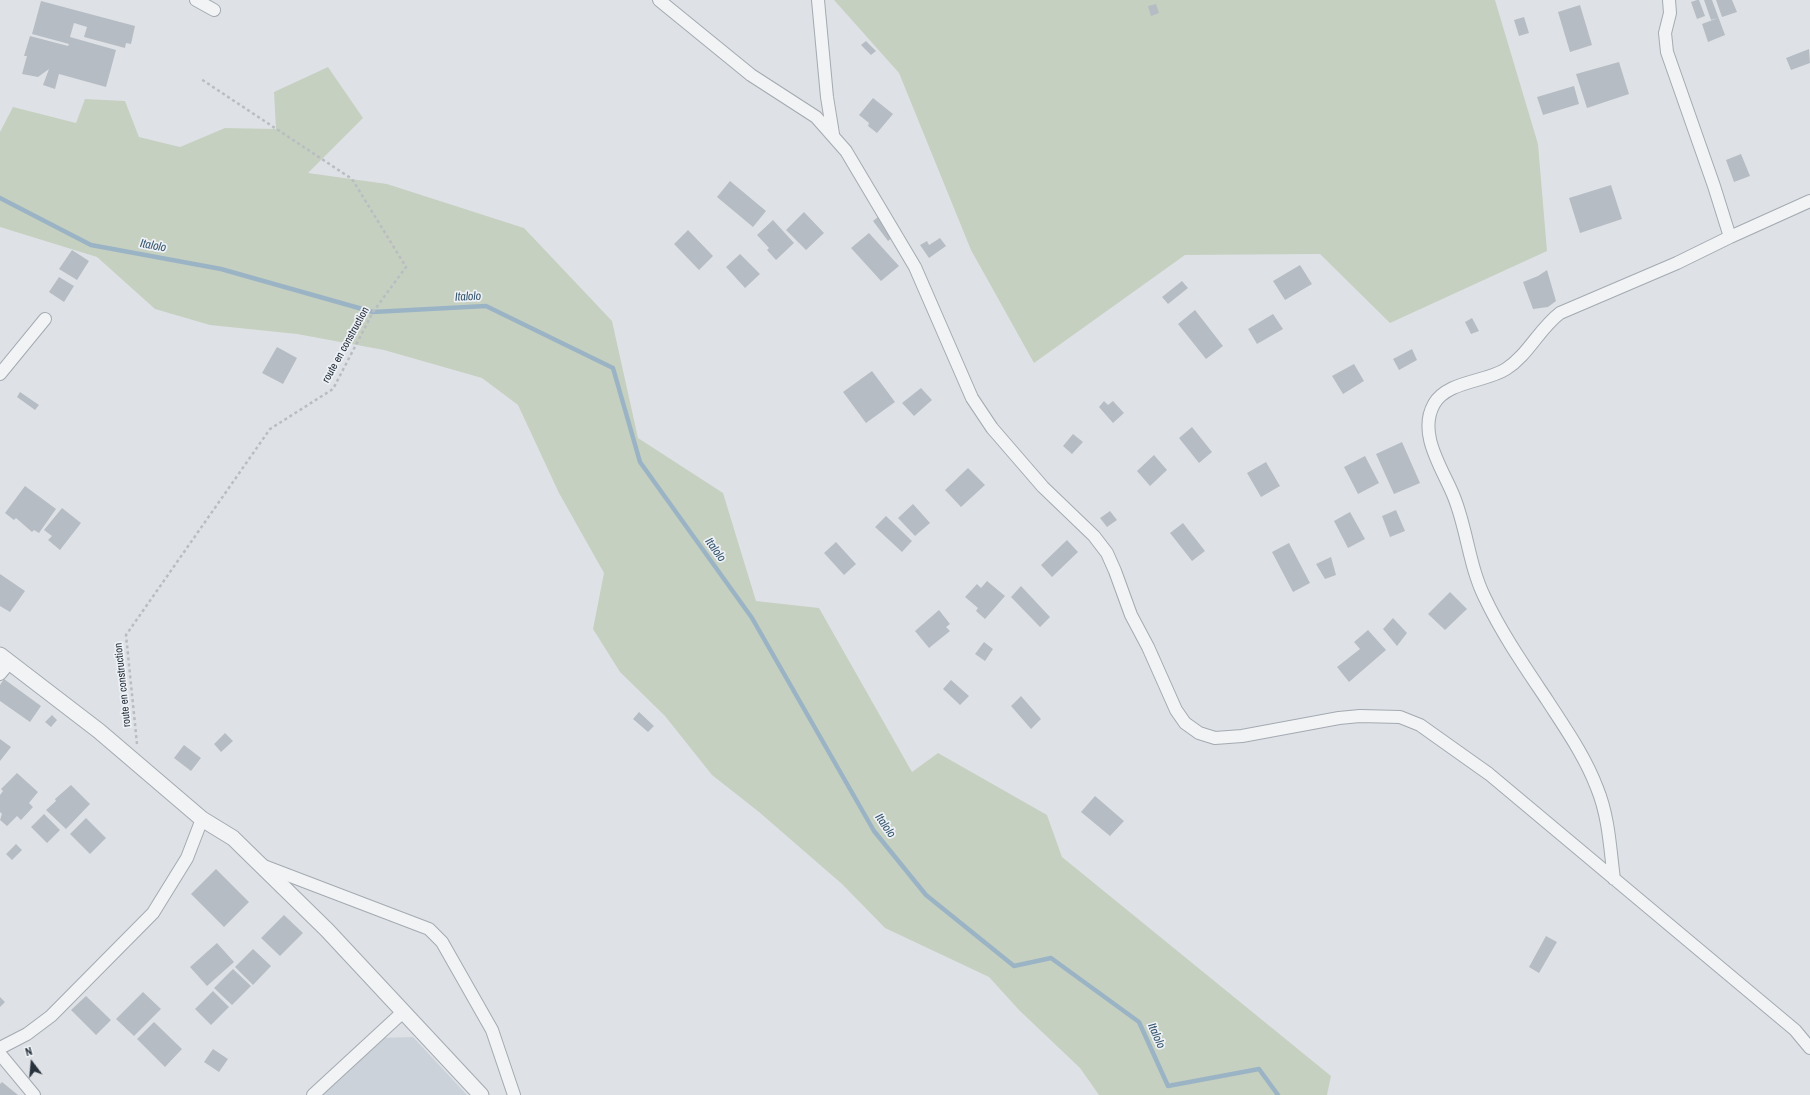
<!DOCTYPE html>
<style>
body{margin:0}
#map{position:relative;width:1810px;height:1095px;overflow:hidden;background:#dee2e7;font-family:"Archivo Narrow",sans-serif}
canvas{display:block}
.north{position:absolute;left:12px;top:1043px;width:40px;height:40px;-webkit-text-stroke:3px #edf1f5;paint-order:stroke;rotate:344deg;font-size:11px;font-weight:700;line-height:16px;text-align:center;color:#28323d}
.north::after{content:'';display:block;margin:auto;width:14px;height:18px;background:#28323d;clip-path:polygon(50% 0,100% 100%,50% 72%,0 100%)}
</style>
<div id="map">
<canvas width="1810" height="1095"></canvas>
<div class="north">N</div>
</div>
<script>
const ctx = document.querySelector('canvas').getContext('2d');
ctx.lineJoin = 'round';
function fillPath(path, color) { ctx.fillStyle = color; ctx.fill(path, 'evenodd'); }
function trace(path, color, width, dash) { ctx.strokeStyle = color; ctx.lineWidth = width; ctx.lineCap = dash ? 'butt' : 'round'; ctx.setLineDash(dash || []); ctx.stroke(path); }
function label(font, color, halo, rows, align = 'center') {
  ctx.font = font + ' "Archivo Narrow",sans-serif'; ctx.lineWidth = 3.5; ctx.setLineDash([]); ctx.textBaseline = 'middle'; ctx.strokeStyle = halo; ctx.fillStyle = color; for (const [text, x, y, turn = 0] of rows) {
    ctx.save(); ctx.translate(x, y); ctx.rotate((+turn || 0) * Math.PI / 180); ctx.textAlign = isNaN(turn) ? turn : align; if (halo) ctx.strokeText(text, 0, 0); ctx.fillText(text, 0, 0); ctx.restore();
  }
}
fillPath(new Path2D(`
 M413,1037L467,1095H322L376,1038Z`), '#ccd2d9');
fillPath(new Path2D(`
 M834,0H1495L1538,144L1547,251L1390,323L1320,254L1185,255L1034,363L971,250L899,73Z
 M328,67L363,118L308,173L387,184L524,228L612,321L638,438L723,493L756,601L819,608L912,772L938,753L1047,815L1062,857L1331,1076L1327,1095H1099L1080,1068L1019,1010L989,977L885,928L842,884L759,812L712,775L665,716L620,672L593,629L604,573L559,493L518,405L482,378L384,350L297,334L210,325L155,309L97,257L0,227V132L13,107L76,123L85,99L125,101L139,137L180,147L225,128L276,129L274,92Z`), '#c6d0c0');
trace(new Path2D(`
 M0,198L91,245L221,269L373,312L486,306L613,368L640,462L752,618L874,831L926,895L1014,966L1051,958L1139,1022L1168,1086L1259,1069L1278,1095`), '#9bb4c5', 4.5);
fillPath(new Path2D(`
 M1697,0H1699L1705,16L1697,19L1691,2Z
 M1704,0H1712L1725,35L1708,42L1702,24L1718,18L1711,20Z
 M1716,0H1732L1737,12L1722,17Z
 M41,1L135,26L131,44L126,43L125,48L84,37L87,27L74,23L70,37L116,50L106,87L59,74L55,89L43,85L49,69L38,77L22,74L27,56H24L30,36L68,46L69,44L32,34Z
 M1156,4L1159,13L1151,16L1148,6Z
 M1580,5L1592,45L1570,52L1558,12Z
 M1524,17L1529,33L1519,36L1514,20Z
 M866,41L876,51L871,55L861,45Z
 M1809,49L1810,63L1791,70L1786,58Z
 M1619,62L1629,94L1587,108L1576,74Z
 M1574,86L1579,104L1543,115L1537,97Z
 M873,98L893,114L877,133L868,126L869,123L859,115Z
 M1741,154L1750,176L1734,182L1726,160Z
 M730,181L766,211L753,227L717,197Z
 M1611,185L1622,219L1580,233L1569,198Z
 M804,212L824,233L806,250L786,230Z
 M878,217L893,237L888,241L873,221Z
 M773,220L794,243L776,260L767,250L769,248L757,235Z
 M688,230L713,256L699,270L674,244Z
 M869,233L899,266L881,281L851,248Z
 M940,238L946,246L929,258L920,245L927,241L929,245Z
 M72,250L89,261L77,280L59,269Z
 M740,254L760,274L745,288L726,267Z
 M1300,265L1312,284L1285,300L1273,281Z
 M1547,270L1556,301L1548,307L1533,309L1523,282L1538,276Z
 M59,277L74,286L64,302L49,292Z
 M1182,281L1188,288L1168,304L1162,297Z
 M1195,310L1223,346L1206,359L1178,324Z
 M1273,314L1283,329L1257,344L1248,329Z
 M1472,318L1479,331L1471,334L1465,322Z
 M277,347L297,358L283,384L262,373Z
 M1412,349L1417,360L1399,370L1393,359Z
 M1354,364L1364,381L1343,394L1332,376Z
 M872,371L895,402L866,423L843,392Z
 M921,388L932,400L914,416L902,403Z
 M20,392L39,405L35,410L17,397Z
 M1104,401L1108,405L1113,401L1124,413L1113,423L1099,407Z
 M1192,427L1212,452L1199,463L1179,438Z
 M1073,434L1083,442L1072,454L1063,446Z
 M1402,442L1420,483L1394,494L1376,454Z
 M1154,455L1167,470L1150,486L1137,471Z
 M1365,456L1379,483L1358,494L1344,467Z
 M1266,462L1280,486L1261,497L1247,473Z
 M968,468L985,485L961,507L945,490Z
 M25,486L56,509L39,533L34,530L32,532L16,518L14,520L5,513Z
 M913,504L930,523L915,536L898,518Z
 M62,508L81,523L60,550L48,540L52,536L44,530Z
 M1396,510L1405,531L1390,537L1382,516Z
 M1110,511L1117,520L1107,527L1100,518Z
 M1350,512L1365,539L1348,548L1334,521Z
 M886,516L912,541L902,552L875,527Z
 M1183,523L1205,551L1192,561L1170,533Z
 M1067,540L1078,552L1052,577L1041,565Z
 M836,542L856,564L844,575L824,553Z
 M1289,543L1310,583L1293,592L1272,552Z
 M1331,557L1336,575L1325,579L1316,564Z
 M0,574L25,591L10,612L0,606Z
 M987,581L1005,596L985,619L976,611L978,608L965,597L977,584L981,588Z
 M1021,586L1050,617L1040,627L1011,597Z
 M1450,592L1467,609L1445,630L1428,614Z
 M939,610L950,624L946,627L950,631L929,648L915,631Z
 M1393,618L1407,633L1397,646L1383,629Z
 M1368,630L1386,650L1349,682L1337,667L1360,649L1354,642Z
 M984,642L993,649L985,661L975,654Z
 M4,679L41,706L30,722L0,701V685Z
 M951,680L969,696L960,705L943,689Z
 M1021,696L1041,719L1031,729L1011,706Z
 M639,712L654,726L648,732L633,719Z
 M52,715L57,720L51,727L45,722Z
 M225,733L233,741L221,752L214,744Z
 M0,739L11,747L0,761Z
 M184,745L201,758L191,771L174,758Z
 M17,773L38,792L29,803L33,807L21,820L17,816L7,826L0,820L2,814L0,812V795L3,791L1,789Z
 M71,785L90,804L66,829L46,810L56,801L55,799Z
 M1095,796L1124,821L1110,836L1081,812Z
 M44,814L60,830L47,843L31,827Z
 M86,818L106,838L90,854L70,834Z
 M16,844L22,850L12,860L6,854Z
 M216,869L249,902L224,927L191,894Z
 M284,915L303,933L280,956L261,938Z
 M1546,936L1557,942L1539,973L1529,967Z
 M217,943L234,962L207,986L190,967Z
 M253,949L271,966L253,985L235,967Z
 M233,969L251,986L232,1005L214,988Z
 M213,991L229,1007L211,1025L195,1009Z
 M143,992L161,1009L134,1036L116,1019Z
 M86,996L111,1020L96,1035L71,1010Z
 M0,997L5,1002L0,1007Z
 M154,1022L182,1049L165,1067L137,1039Z
 M213,1049L228,1059L219,1072L204,1062Z
 M2,1082L18,1095H0V1084Z`), '#b6bcc3');
const minor = new Path2D(`
 M196,0L214,10
 M659,0L751,75L816,117L846,151L915,267L972,398L992,428L1043,487L1094,536L1107,553L1115,571L1131,615L1148,647L1176,710L1185,723L1199,733L1215,738L1242,736L1339,718L1360,716L1400,717L1420,725L1489,774L1795,1030L1810,1048
 M818,0L827,97L833,134
 M1669,0L1670,13L1665,33L1667,52L1714,186L1730,237
 M0,374L45,319
 M0,674L10,662
 M264,866L429,929L442,942L492,1030L514,1095
 M1614,879C1610,849 1609,817 1597,788C1585,756 1565,728 1547,700C1525,667 1502,634 1485,598C1469,566 1467,529 1454,497C1443,469 1417,434 1434,404C1447,381 1486,382 1506,369C1528,355 1539,329 1560,313L1677,263L1730,237L1810,201
 M0,1048L27,1034L51,1016L153,913L187,858L202,819
 M0,1054L34,1095
 M313,1095L403,1012`);
const tertiary = new Path2D(`
 M0,655L99,731L202,819L233,838L327,930L481,1095`);
trace(minor, '#a4aab1', 14);
trace(tertiary, '#a4aab1', 17);
trace(new Path2D(`
 M137,744L126,635L270,429L333,389L373,312L406,267L352,179L201,79`), '#b9bdc1', 2.5, [3, 3]);
trace(minor, '#f1f3f5', 12);
trace(tertiary, '#f1f3f5', 15);
label('11px', '#28323d', '#edf1f5', [
 ["route en construction",346,345,-61],
 ["route en construction",123,685,-96]
]);
label('italic 12px', '#35556e', '#edf1f5', [
 ["Italolo",153,246,11],
 ["Italolo",468,297,-2],
 ["Italolo",715,550,54],
 ["Italolo",885,826,55],
 ["Italolo",1156,1036,66]
]);
</script>
